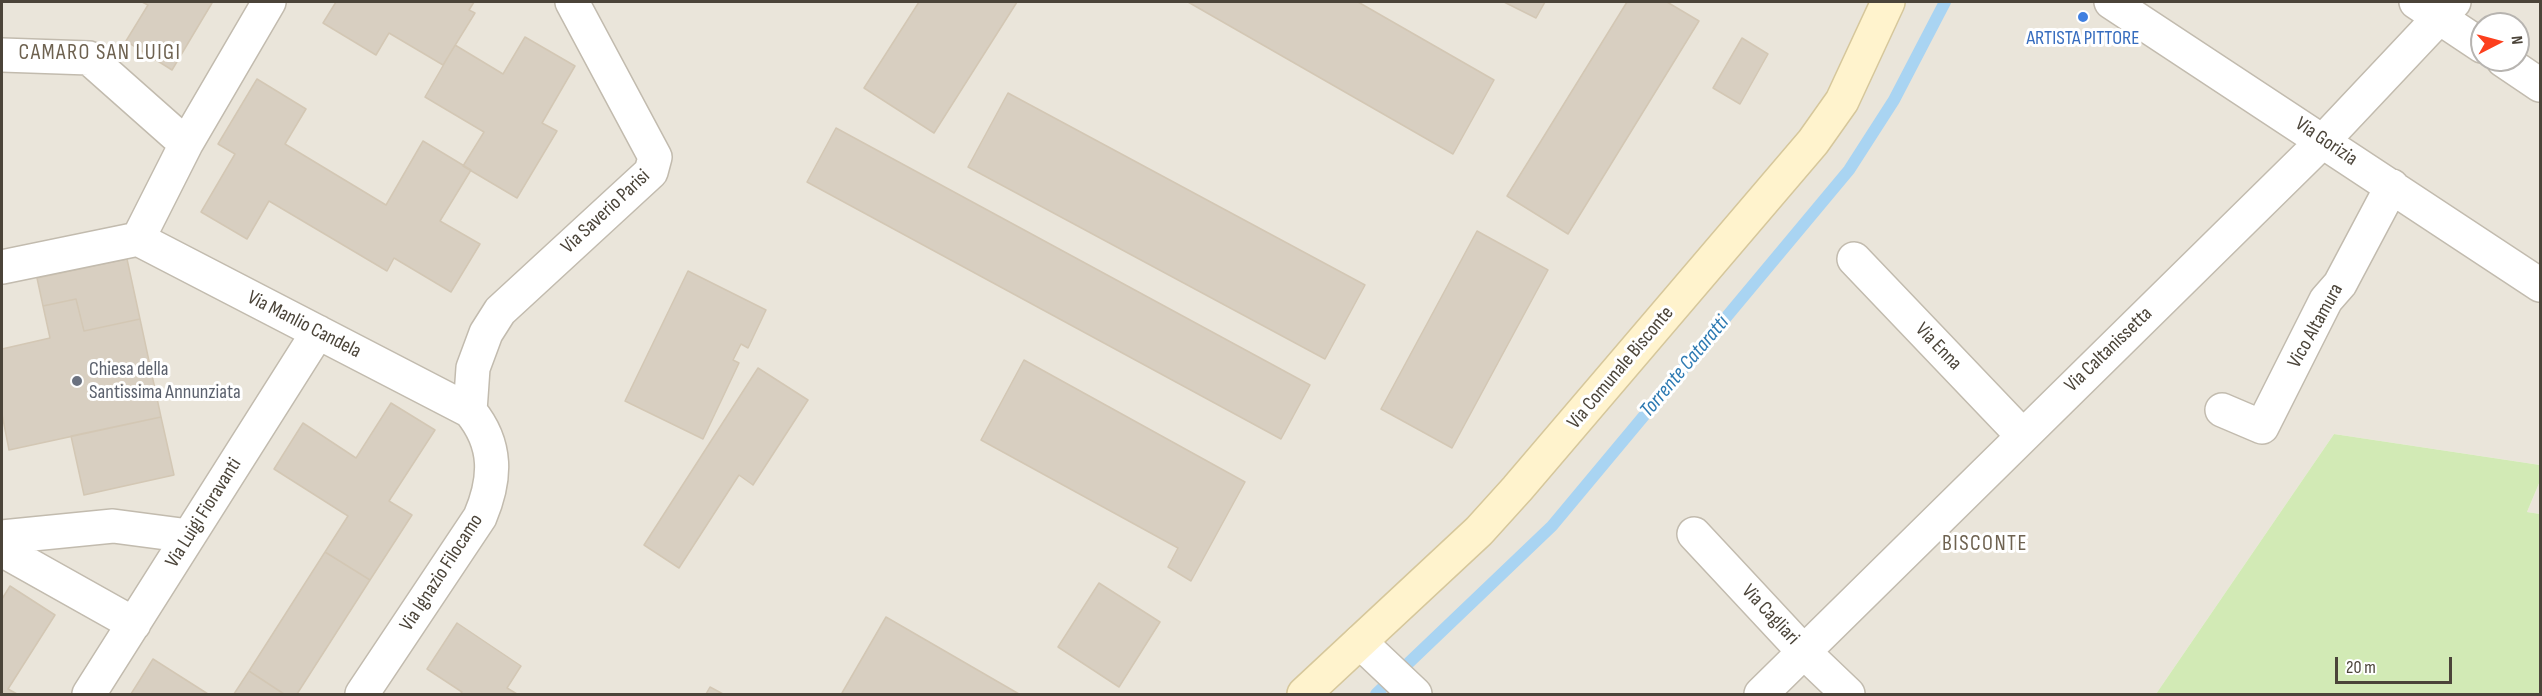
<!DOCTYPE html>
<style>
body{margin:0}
#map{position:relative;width:2542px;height:696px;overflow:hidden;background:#f6f3ec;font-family:"Sofia Sans Condensed",sans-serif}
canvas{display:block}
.frame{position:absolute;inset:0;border:3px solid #4b4439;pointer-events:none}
.north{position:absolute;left:2470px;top:12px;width:60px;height:60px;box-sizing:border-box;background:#fff;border:2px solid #b7b4b0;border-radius:50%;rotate:84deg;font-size:16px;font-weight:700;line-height:24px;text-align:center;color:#4b4439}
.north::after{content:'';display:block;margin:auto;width:21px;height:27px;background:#fc3f1d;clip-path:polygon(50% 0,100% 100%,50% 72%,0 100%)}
.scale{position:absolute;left:2335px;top:657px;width:117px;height:27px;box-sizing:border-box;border:3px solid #4b4439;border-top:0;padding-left:8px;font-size:18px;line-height:21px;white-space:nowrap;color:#4b4439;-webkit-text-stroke:4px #fff;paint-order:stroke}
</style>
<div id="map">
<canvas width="2542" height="696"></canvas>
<div class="frame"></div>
<div class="north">N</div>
<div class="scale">20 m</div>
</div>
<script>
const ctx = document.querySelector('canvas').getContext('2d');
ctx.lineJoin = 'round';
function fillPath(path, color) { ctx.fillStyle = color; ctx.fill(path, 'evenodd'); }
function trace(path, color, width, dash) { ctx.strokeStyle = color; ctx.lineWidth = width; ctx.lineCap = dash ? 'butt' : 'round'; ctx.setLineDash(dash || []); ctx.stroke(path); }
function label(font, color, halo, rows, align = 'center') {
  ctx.font = font + ' "Sofia Sans Condensed",sans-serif'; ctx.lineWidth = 6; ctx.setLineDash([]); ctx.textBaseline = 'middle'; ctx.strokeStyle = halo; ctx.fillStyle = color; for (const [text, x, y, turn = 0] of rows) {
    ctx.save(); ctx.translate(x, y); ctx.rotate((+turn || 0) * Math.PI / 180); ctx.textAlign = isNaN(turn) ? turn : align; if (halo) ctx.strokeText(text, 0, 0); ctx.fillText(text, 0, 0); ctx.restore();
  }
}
fillPath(new Path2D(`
 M2,2H2540V465L2334,434L2156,694H2ZM2482,24H2518V60H2482Z
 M2540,481V514L2527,512Z`), '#eae5da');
fillPath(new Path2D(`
 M2334,434L2540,465V481L2527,512L2540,514V694H2156Z`), '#d2eab5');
trace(new Path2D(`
 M1376,694L1552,526L1849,170L1894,100L1945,2`), '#a9d4f2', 12);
const building = new Path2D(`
 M142,2H209L212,3L172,70L126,41L148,5Z
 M336,2H474L469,10L475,13L443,65L389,33L376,55L323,23Z
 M919,2H1017L934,133L864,88Z
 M1188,2H1358L1494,80L1453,154Z
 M1504,2H1545L1536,18Z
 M1627,2H1667L1699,21L1568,234L1507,196Z
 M525,37L575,66L542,123L557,131L517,198L463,166L484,132L425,97L455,45L503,74Z
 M1742,38L1768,54L1740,104L1713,88Z
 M257,79L306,109L285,144L386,205L423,141L471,170L440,221L480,244L451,292L394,258L387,271L269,201L247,239L201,212L235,154L218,144Z
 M1008,93L1365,285L1325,359L968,167Z
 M836,128L1310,385L1281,439L807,182Z
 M1477,231L1548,270L1452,448L1381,409Z
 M127,259L140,319L84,331L76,299L43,306L37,278Z
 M688,271L766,310L748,348L741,344L733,360L739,363L703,439L625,401Z
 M76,299L84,331L140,319L161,417L9,450L2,414V349L50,338L43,306Z
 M1024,360L1245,482L1191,581L1168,567L1178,548L981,440Z
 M758,368L808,400L753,485L739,475L679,568L644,545Z
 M391,403L435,430L389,501L412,515L370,580L325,552L348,516L274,469L303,423L356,458Z
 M161,417L174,475L84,495L71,436Z
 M325,552L370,580L297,694H284L249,671Z
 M1099,583L1160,622L1119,687L1058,647Z
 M10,586L55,615L8,689L17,694H2V599Z
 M886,617L1019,694H845L842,693Z
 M457,623L521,666L507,688L517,694H460L462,692L427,669Z
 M153,659L208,694H131Z
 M249,671L284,694H234Z
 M710,687L723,694H706Z`);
fillPath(building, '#d8cfc1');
trace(building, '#d3c7b4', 1.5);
const street = new Path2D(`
 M2111,2L2540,285
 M2416,2L2482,46
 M2,55L89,58L186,144
 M2503,60L2540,85
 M138,239L470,411C498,445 496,479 480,517L362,694
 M138,239L186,144L269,2
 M1854,259L2022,435
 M2,267L138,239
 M2222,410L2262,427L2326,300L2340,284L2392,186
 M470,411L473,368L486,333L500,311L651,172L655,157L572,2
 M1694,534L1804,652L1848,694
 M2,537L113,526L189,536
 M2,550L134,624
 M1360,642L1415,694
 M89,694L318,332
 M1761,694L2323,141L2454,2`);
const secondary = new Path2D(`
 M1304,694L1479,531L1517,489L1813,142L1842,101L1888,2`);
trace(street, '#c2bbae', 36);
trace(secondary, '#d6c79b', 36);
trace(street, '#fff', 33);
trace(secondary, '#fff3cd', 33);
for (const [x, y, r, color] of [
 [2083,17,6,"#3f7fe0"],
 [77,381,6,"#6b7280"]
]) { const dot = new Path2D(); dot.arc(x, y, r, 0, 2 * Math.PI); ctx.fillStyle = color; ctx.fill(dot); trace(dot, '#fff', 2); }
label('20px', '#366cbe', '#fff', [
 ["ARTISTA PITTORE",2083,39]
]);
label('20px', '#4b4439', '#fff', [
 ["Via Gorizia",2326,142,34],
 ["Via Saverio Parisi",606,212,-43],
 ["Via Manlio Candela",304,325,27],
 ["Vico Altamura",2316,326,-61],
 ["Via Enna",1938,347,46],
 ["Via Caltanissetta",2109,350,-44],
 ["Via Comunale Bisconte",1621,368,-50],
 ["Via Luigi Fioravanti",204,513,-58],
 ["Via Ignazio Filocamo",442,573,-57],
 ["Via Cagliari",1770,615,47]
]);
label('20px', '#5b616d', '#fff', [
 ["Chiesa della",89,370],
 ["Santissima Annunziata",89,393]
], 'left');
label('italic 21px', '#2e7ab2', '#fff', [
 ["Torrente Cataratti",1685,367,-50]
]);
ctx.letterSpacing = '1.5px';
label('22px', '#6e6250', '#fff', [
 ["CAMARO SAN LUIGI",100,53],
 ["BISCONTE",1985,544]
]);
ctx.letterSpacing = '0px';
</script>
